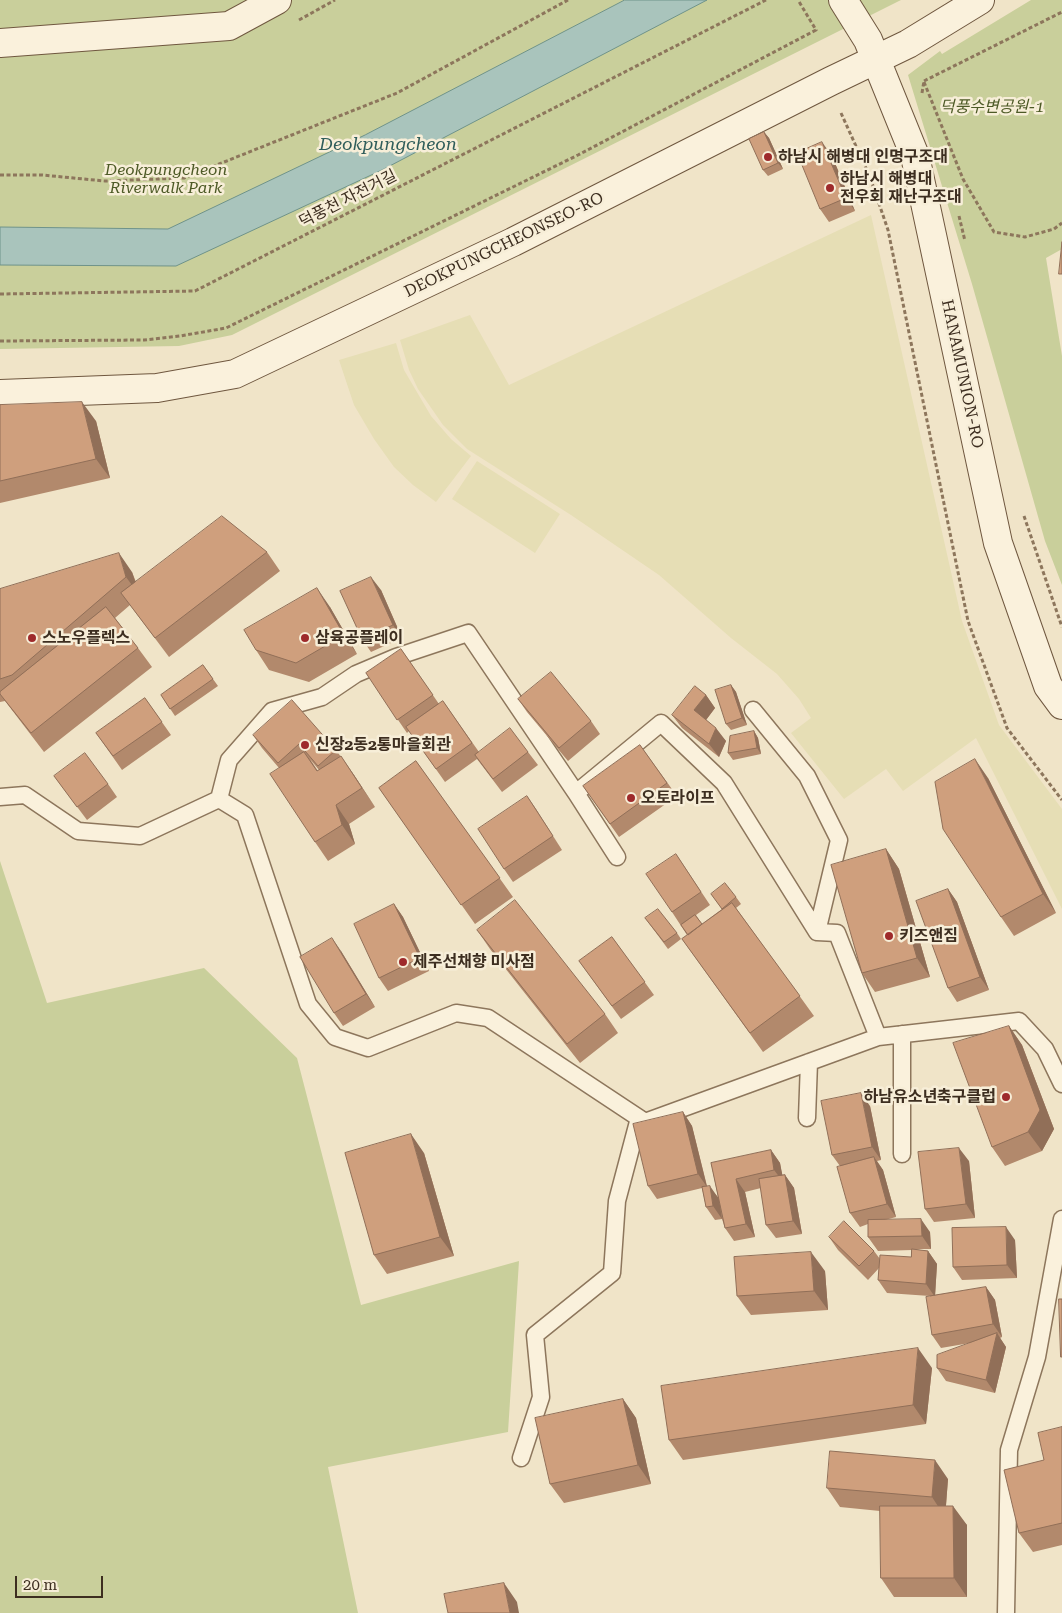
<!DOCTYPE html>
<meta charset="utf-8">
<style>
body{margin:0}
#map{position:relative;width:1062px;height:1613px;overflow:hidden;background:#f0e4c8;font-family:"Roboto Serif",serif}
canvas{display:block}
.scale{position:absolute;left:15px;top:1576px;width:88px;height:22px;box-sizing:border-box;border:2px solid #3d2e20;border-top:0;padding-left:6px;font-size:15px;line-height:18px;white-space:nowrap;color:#3d2e20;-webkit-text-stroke:4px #f7eed8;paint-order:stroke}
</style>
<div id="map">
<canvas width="1062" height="1613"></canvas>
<div class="scale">20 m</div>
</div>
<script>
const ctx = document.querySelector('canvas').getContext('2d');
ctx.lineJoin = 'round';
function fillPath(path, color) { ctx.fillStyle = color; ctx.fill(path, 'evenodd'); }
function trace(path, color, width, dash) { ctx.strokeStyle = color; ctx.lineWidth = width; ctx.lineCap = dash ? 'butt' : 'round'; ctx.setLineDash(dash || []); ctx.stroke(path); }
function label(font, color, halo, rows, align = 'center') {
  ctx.font = font + ' "Roboto Serif","Noto Sans KR",serif'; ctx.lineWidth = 5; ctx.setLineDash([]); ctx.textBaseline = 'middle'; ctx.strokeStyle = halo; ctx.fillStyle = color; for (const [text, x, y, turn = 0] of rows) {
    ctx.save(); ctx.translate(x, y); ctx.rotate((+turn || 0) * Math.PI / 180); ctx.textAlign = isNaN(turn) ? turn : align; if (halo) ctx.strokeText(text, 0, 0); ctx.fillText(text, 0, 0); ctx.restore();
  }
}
fillPath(new Path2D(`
 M871,215L962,621L999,725L1062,809V909L976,738L903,791L886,769L844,799L791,733L811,718L799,699L777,674L731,638L659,575L571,515L467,449L443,425L418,389L409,370L400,340L470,315L509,385Z
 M396,343L404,370L431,416L451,439L471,456L436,502L413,485L394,467L374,439L354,405L339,360Z
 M477,461L560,514L535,553L452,499Z`), '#e6deb5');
fillPath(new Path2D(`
 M0,0H901L232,335L179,346L0,349Z
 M1031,0H1062V249L1046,258L1062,356V585L1045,541L972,284L908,75L940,51L942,54Z
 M0,861L47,1003L204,968L297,1058L361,1305L519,1261L508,1432L328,1467L358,1613H0Z`), '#c9cf9b');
const water = new Path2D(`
 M625,0H707L382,170L176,266L0,265V227L168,229L365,135Z`);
fillPath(water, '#a9c4bc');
trace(water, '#6f938a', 1);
const lane = new Path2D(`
 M753,710L807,776L839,840L817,932
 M576,793L617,857
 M0,797L25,795L78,831L140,836L219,799L245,815L308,1004L335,1037L368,1048L456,1013L488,1018L645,1122L878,1037L1019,1021L1045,1049L1062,1084
 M219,799L229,760L272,711L322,697L356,674L396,657L468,633L576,793L661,723L724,783L817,932L837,933L878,1037
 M807,1118L809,1062
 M902,1154V1034
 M521,1458L541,1397L535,1335L612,1273L617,1201L639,1118
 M1006,1613L1009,1450L1037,1357L1062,1219`);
const secondary = new Path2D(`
 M843,0L868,40L915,156L998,543L1048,686L1062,705
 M0,43L229,26L277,0
 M0,394L157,388L235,374L513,242L831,81L908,44L980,0`);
trace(lane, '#8d765c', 19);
trace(secondary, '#6f573f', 30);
trace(new Path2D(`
 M299,20L335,0
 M924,81L1062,12
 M924,82L963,179L994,232L1025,237L1054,229L1062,223
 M922,93L924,81
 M841,113L870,177L888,230L968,621L1007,728L1062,800
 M0,175H42L105,181L184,178L397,93L568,0
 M959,216L965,241
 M0,294L195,291L766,0
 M0,341L144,340L180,336L226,328L578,155L816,30L798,0
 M1024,516L1062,627`), '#8d765c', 3, [4, 2.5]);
trace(lane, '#faf1dc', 16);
trace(secondary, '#faf1dc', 28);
fillPath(new Path2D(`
 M764,132L769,138L783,169L768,176L763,170Z
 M832,156L855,211L829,222L820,209Z
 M0,405L96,421L110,478L0,503Z
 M267,552L280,571L169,657L130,605L115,618L138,648L152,667L44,752L5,701L0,702V589L132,572L136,582Z
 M381,590L402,638L371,652L362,639Z
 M330,607L357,654L309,682L269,670L256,650Z
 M401,649L439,704L443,701L479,752H528L538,765L502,792L477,759L445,782L409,731L407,733L366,673Z
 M203,665L218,686L175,716L161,695Z
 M731,685L736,692L747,725L731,730L726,724Z
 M706,695L715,708L706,720L726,741L719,757L682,728L672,715Z
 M145,698L171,735L122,770L96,733Z
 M518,699L591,721L600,734L568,761L527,712Z
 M754,731L758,738L761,754L733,760L728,753Z
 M253,735L336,750L354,775L375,807L349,824L355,844L328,861L315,842L279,768L262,748ZM310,759L319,770L318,771Z
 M640,745L677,796L619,837L583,786Z
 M416,761L513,897L475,924L379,788Z
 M54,776L108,784L117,797L87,820Z
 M988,778L1056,913L1014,936L1001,917Z
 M527,796L562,850L513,882L504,869Z
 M886,849L899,869L930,977L875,992L862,973Z
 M676,854L710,905L696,915L702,924L722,909L711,894L736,897L741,904L736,908L814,1016L763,1052L682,939L687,935L672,912Z
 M948,889L957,902L989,990L957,1002L948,988Z
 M394,904L403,917L429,971L388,991L379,978Z
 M645,918L677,933L681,939L668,949Z
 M477,930L605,1014L618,1033L580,1063L490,949Z
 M612,937L654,995L621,1019L579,961Z
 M341,951L375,1007L343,1026L334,1013Z
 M1009,1026L1022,1045L1054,1129L1042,1151L1005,1166L992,1147Z
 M870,1106L881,1160L877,1161L883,1170L896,1217L885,1220L930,1232L931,1249H914L928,1251L937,1264L935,1295L986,1287L995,1300L1002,1337L1000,1338L1006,1347L995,1393L946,1381L937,1368L970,1343L941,1348L932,1335L930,1296L887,1293L878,1280L879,1268L868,1280L838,1250L829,1237L874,1251L880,1259L911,1257L912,1250L878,1251L868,1237V1224L860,1227L850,1213L840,1166L832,1155Z
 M683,1112L692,1126L707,1186L718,1197L711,1163L771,1150L780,1163L782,1175H785L794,1188L802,1234L776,1238L766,1225L761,1188L745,1192L755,1237L734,1241L725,1228L722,1219L715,1220L706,1207L702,1188L657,1199L648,1186Z
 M424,1153L454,1256L387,1274L374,1255Z
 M969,1161L975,1218L934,1222L925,1209Z
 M1015,1240L1017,1278L962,1280L953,1267Z
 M825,1271L828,1310L751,1315L737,1296Z
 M932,1368L926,1424L683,1460L669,1440Z
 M623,1399L636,1418L651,1484L564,1503L550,1484Z
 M1062,1427V1545L1033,1552L1019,1533L1044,1460Z
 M948,1479L946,1506L967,1525V1597H894L881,1578L880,1511L840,1507L827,1488Z`), '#b2896c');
fillPath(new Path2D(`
 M764,132L769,138L783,169L778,163Z
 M822,142L832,156L855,211L846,198Z
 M82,402L96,421L110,478L96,459Z
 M119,553L132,572L140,596L126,577Z
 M371,577L381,590L402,638L393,625Z
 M317,588L330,607L357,654L344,635Z
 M731,685L736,692L747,725L742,718Z
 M706,695L715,708L703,724L694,710Z
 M716,728L726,741L719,757L709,744Z
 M754,731L758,738L761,754L757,748Z
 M341,756L354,775L375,807L362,788Z
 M975,759L988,778L1056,913L1043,894Z
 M527,796L536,809L562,850L553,836Z
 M336,805L349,824L355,844L342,825Z
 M886,849L899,869L930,977L917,958Z
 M948,889L957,902L989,990L980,977Z
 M394,904L403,917L429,971L420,958Z
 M332,938L341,951L375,1007L366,994Z
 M1009,1026L1022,1045L1054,1129L1042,1151L1028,1132Z
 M861,1093L870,1106L881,1160L872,1147Z
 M683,1112L692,1126L707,1187L698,1174Z
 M411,1134L424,1153L454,1256L440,1237Z
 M959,1148L969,1161L975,1218L966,1204Z
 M771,1150L780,1163L784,1183L774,1170Z
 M874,1157L883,1170L896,1217L887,1204Z
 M785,1175L794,1188L802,1234L793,1221Z
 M736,1179L745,1192L755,1237L746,1224Z
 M710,1186L719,1199L722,1219L713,1206Z
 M921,1219L930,1232L931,1249L922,1236Z
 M1006,1227L1015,1240L1017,1278L1007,1265Z
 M928,1251L937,1264L935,1297L926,1284Z
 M811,1252L825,1271L828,1310L814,1291Z
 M986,1287L995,1300L1002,1337L993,1324Z
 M997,1333L1006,1347L995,1393L986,1380Z
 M918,1348L932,1368L926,1424L913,1405Z
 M623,1399L636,1418L651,1484L638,1465Z
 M935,1460L948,1479L945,1517L932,1497Z
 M953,1506L967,1525V1597L954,1578Z
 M504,1583L517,1602L519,1613H510Z`), '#916f58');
const building = new Path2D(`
 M764,132L778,163L763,170L749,139Z
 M822,142L846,198L820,209L797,153Z
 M1062,242V274H1059Z
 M82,402L96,459L0,481V405Z
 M222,516L267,552L155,638L121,593Z
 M119,553L126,577L12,675L0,679V589Z
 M371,577L393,625L362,639L340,591Z
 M317,588L344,635L296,663L256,650L244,630Z
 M106,607L138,648L31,733L0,694V692Z
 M401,649L433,695L397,720L366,673Z
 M203,665L213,679L170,709L161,695Z
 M551,672L591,721L559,748L518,699Z
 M731,685L742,718L726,724L715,690Z
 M695,686L706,695L694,710L716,728L709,744L672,715Z
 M145,698L162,722L113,756L96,733Z
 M292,700L336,750L318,766L299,744L278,763L253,735Z
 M443,701L472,743L436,769L406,727Z
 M510,728L528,752L493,779L475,755Z
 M754,731L757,748L728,753L730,736Z
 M640,745L667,783L610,824L583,786Z
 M304,752L317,771L341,756L362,788L336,805L342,825L315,842L270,774Z
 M85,753L108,784L77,807L54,776Z
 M975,759L1043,894L1001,917L943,829L935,782Z
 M416,761L500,878L461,905L379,788Z
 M527,796L553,836L504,869L478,829Z
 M886,849L917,958L862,973L831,865Z
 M676,854L701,892L672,912L646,874Z
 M725,883L736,897L722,909L711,894Z
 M948,889L980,977L948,988L916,901Z
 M515,900L605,1014L567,1044L477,930Z
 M732,903L800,996L750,1033L682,939Z
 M394,904L420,958L379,978L354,924Z
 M658,909L677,933L664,942L645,918Z
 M695,915L702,924L688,935L681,925Z
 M612,937L645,982L612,1006L579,961Z
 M332,938L366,994L334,1013L300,957Z
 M1009,1026L1040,1110L1028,1132L992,1147L953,1043Z
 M861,1093L872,1147L832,1155L821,1101Z
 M683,1112L698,1174L648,1186L633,1124Z
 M411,1134L440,1237L374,1255L345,1153Z
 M959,1148L966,1204L925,1209L918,1152Z
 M771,1150L774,1170L736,1179L746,1224L725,1228L711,1163Z
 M874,1157L887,1204L850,1213L837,1167Z
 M785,1175L793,1221L766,1225L759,1179Z
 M710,1186L713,1206L706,1207L702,1187Z
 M921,1219L922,1236L868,1237V1220Z
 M844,1221L874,1251L859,1266L829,1237Z
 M1006,1227L1007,1265L953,1267L952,1228Z
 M912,1249L928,1251L926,1284L878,1280L880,1255L911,1257Z
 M811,1252L814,1291L737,1296L734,1257Z
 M986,1287L993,1324L932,1335L926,1297Z
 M1059,1299H1062V1357H1061Z
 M997,1333L986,1380L937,1368V1355Z
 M918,1348L913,1405L669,1440L661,1386Z
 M623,1399L638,1465L550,1484L535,1418Z
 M1062,1427V1523L1019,1533L1004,1470L1044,1460L1038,1433Z
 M830,1451L935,1460L932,1497L827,1488Z
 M880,1506H953L954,1578H881Z
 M504,1583L510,1613H448L444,1594Z`);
fillPath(building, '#cf9f7d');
trace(building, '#916f58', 1);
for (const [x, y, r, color] of [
 [768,157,5,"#9e2a2b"],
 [830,188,5,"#9e2a2b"],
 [32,638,5,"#9e2a2b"],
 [305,638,5,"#9e2a2b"],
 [305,745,5,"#9e2a2b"],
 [631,798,5,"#9e2a2b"],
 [889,936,5,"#9e2a2b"],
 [403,962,5,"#9e2a2b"],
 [1006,1097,5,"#9e2a2b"]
]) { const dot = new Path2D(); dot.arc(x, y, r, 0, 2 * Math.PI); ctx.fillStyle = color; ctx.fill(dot); trace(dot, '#f7eed8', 2); }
label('italic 16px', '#4d5a26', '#f7eed8', [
 ["덕풍수변공원-1",992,107],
 ["Deokpungcheon",166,170],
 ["Riverwalk Park",166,188]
]);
label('bold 16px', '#3d2e20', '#f7eed8', [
 ["하남시 해병대 인명구조대",778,157],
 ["하남시 해병대",840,179],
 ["전우회 재난구조대",840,197],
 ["스노우플렉스",42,638],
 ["삼육공플레이",315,638],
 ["신장2동2통마을회관",315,745],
 ["오토라이프",641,798],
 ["키즈앤짐",899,936],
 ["제주선채향 미사점",413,962],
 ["하남유소년축구클럽",996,1097,"right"]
], 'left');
label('16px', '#3d2e20', '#f7eed8', [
 ["덕풍천 자전거길",348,199,-27],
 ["DEOKPUNGCHEONSEO-RO",504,245,-26],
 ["HANAMUNION-RO",962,374,78]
]);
label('italic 18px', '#2f5d5a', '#f7eed8', [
 ["Deokpungcheon",388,145]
]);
</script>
